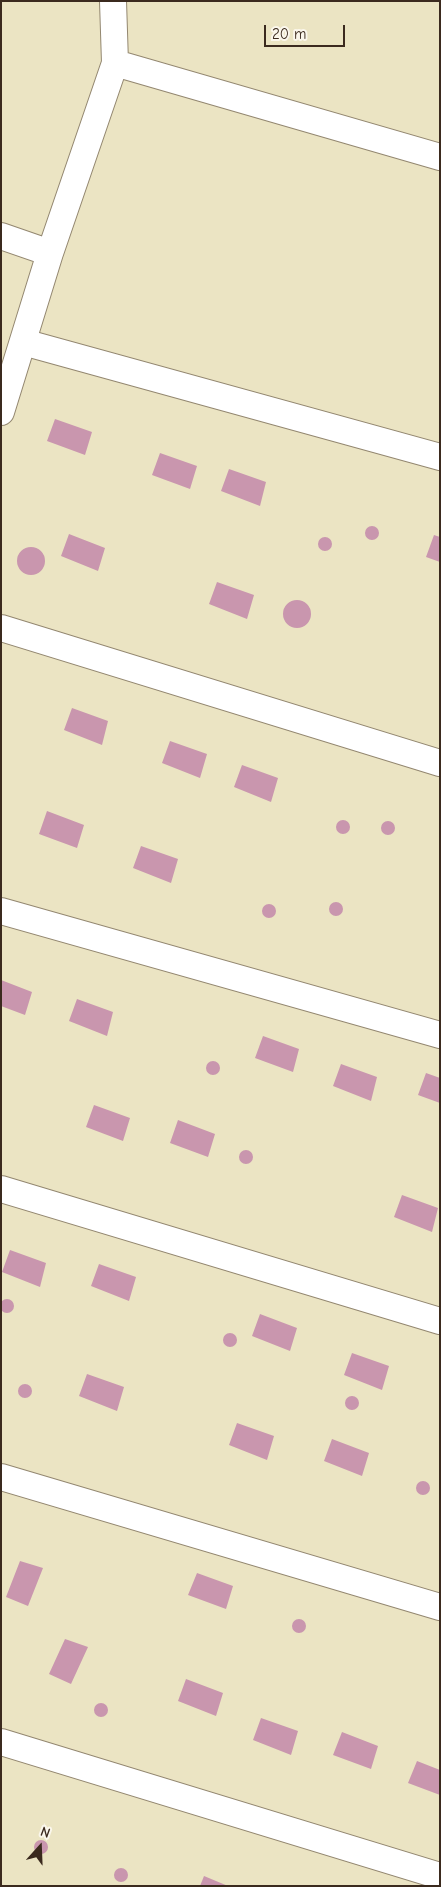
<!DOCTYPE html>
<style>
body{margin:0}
#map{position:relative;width:441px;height:1887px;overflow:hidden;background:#ebe4c3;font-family:"Comic Neue",sans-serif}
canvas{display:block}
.frame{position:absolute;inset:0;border:2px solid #3b2a1e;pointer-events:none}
.north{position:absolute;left:15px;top:1822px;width:50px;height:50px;-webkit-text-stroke:4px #fbf7ec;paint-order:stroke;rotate:20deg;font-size:14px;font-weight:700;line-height:20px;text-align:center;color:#3b2a1e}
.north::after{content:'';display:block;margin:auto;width:18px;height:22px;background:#3b2a1e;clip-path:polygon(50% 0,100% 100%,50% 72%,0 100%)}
.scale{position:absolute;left:264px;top:25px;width:81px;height:22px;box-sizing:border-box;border:2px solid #3b2a1e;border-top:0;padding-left:6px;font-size:15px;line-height:18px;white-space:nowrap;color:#3b2a1e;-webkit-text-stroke:4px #fbf7ec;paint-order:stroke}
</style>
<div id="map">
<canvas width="441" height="1887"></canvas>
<div class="frame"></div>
<div class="north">N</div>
<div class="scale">20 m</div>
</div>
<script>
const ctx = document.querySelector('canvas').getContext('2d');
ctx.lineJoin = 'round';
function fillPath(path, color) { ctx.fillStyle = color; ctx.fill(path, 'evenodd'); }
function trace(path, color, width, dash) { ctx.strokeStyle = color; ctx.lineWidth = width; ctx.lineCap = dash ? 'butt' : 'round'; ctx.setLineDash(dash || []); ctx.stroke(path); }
fillPath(new Path2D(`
 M55,419L92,432L85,455L47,441Z
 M160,453L197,466L190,489L152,475Z
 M229,469L266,482L260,506L221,491Z
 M365 533a7 7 0 1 1 14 0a7 7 0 1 1-14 0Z
 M69,534L105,548L98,571L61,556Z
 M434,535L440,537V562L426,557Z
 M318 544a7 7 0 1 1 14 0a7 7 0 1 1-14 0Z
 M17 561a14 14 0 1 1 28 0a14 14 0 1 1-28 0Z
 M217,582L254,595L247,619L209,604Z
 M283 614a14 14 0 1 1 28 0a14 14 0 1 1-28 0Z
 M72,708L108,721L102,745L64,730Z
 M170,741L207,754L200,778L162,763Z
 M242,765L278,778L271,802L234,787Z
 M47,811L84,825L77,848L39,834Z
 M336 827a7 7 0 1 1 14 0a7 7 0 1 1-14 0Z
 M381 828a7 7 0 1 1 14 0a7 7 0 1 1-14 0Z
 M141,846L178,859L171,883L133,868Z
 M329 909a7 7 0 1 1 14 0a7 7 0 1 1-14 0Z
 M262 911a7 7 0 1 1 14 0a7 7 0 1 1-14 0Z
 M1,980L32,992L25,1015L1,1006Z
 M77,999L113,1012L107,1036L69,1021Z
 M263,1036L299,1049L293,1072L255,1058Z
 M206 1068a7 7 0 1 1 14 0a7 7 0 1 1-14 0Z
 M341,1064L377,1077L371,1101L333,1086Z
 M426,1073L440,1078V1103L418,1095Z
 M94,1105L130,1118L123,1141L86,1127Z
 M178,1120L215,1134L208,1157L170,1143Z
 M239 1157a7 7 0 1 1 14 0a7 7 0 1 1-14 0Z
 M402,1195L438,1208L432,1232L394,1217Z
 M10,1250L46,1263L40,1287L2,1272Z
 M99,1264L136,1277L129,1301L91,1286Z
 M0 1306a7 7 0 1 1 14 0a7 7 0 1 1-14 0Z
 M260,1314L297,1328L290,1351L252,1336Z
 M223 1340a7 7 0 1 1 14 0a7 7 0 1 1-14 0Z
 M352,1353L389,1366L382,1390L344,1375Z
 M87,1374L124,1387L117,1411L79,1396Z
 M18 1391a7 7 0 1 1 14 0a7 7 0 1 1-14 0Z
 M345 1403a7 7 0 1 1 14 0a7 7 0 1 1-14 0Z
 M237,1423L274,1436L267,1460L229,1445Z
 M332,1439L369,1453L362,1476L324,1461Z
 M416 1488a7 7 0 1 1 14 0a7 7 0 1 1-14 0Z
 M20,1561L43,1568L28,1606L6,1597Z
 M197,1573L233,1586L226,1609L188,1595Z
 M292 1626a7 7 0 1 1 14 0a7 7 0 1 1-14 0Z
 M65,1639L88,1647L71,1684L49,1674Z
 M186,1679L223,1693L216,1716L178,1701Z
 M94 1710a7 7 0 1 1 14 0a7 7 0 1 1-14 0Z
 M261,1718L298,1731L291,1755L253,1740Z
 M342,1732L378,1746L371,1769L333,1755Z
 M417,1761L440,1770V1795L408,1783Z
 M34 1847a7 7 0 1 1 14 0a7 7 0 1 1-14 0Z
 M114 1875a7 7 0 1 1 14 0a7 7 0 1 1-14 0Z
 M204,1876L228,1886H200Z`), '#c996ae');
const minor = new Path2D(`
 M113,1L115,63L440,157
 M1,236L50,253
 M23,342L440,457
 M1,412L50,253L115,63
 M1,628L440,763
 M1,911L440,1035
 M1,1189L440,1321
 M1,1477L440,1607
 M1,1742L440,1876`);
trace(minor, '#938770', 28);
trace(minor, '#fff', 26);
</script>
